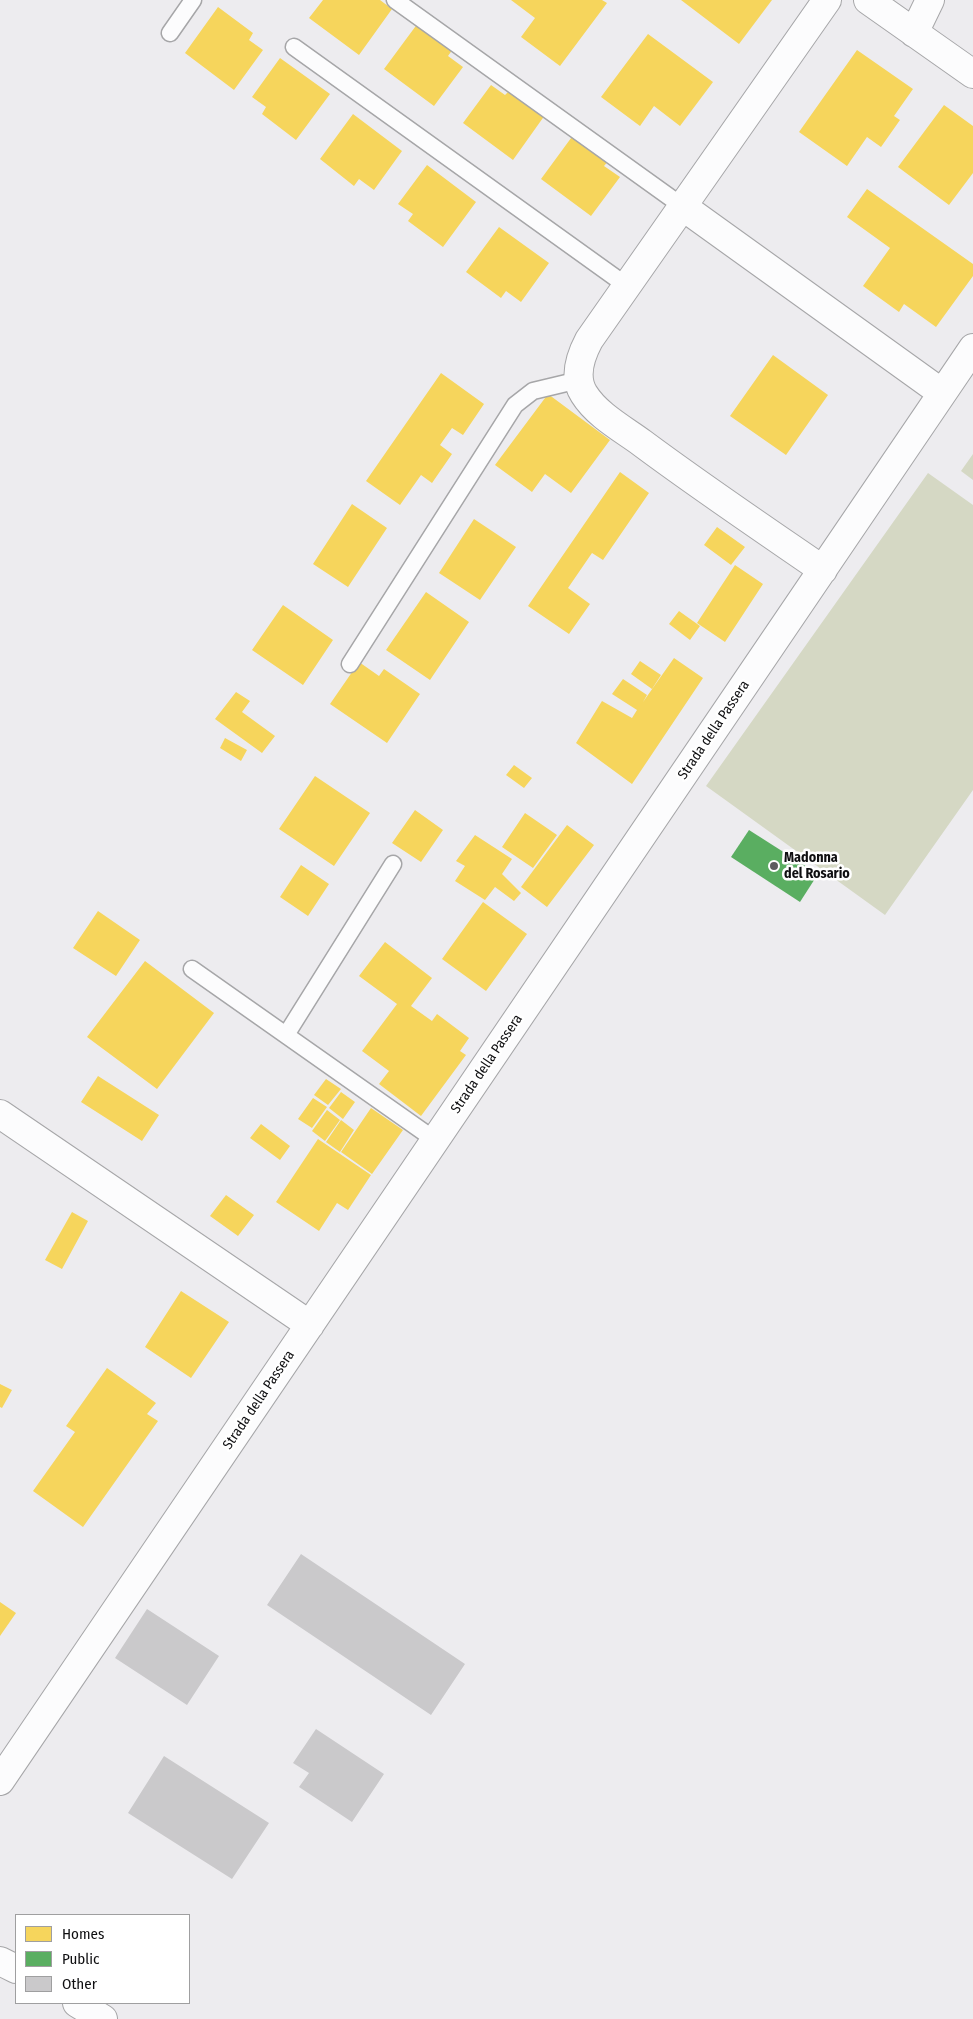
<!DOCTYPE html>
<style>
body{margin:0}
#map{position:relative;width:973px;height:2019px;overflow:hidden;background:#edecef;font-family:"Fira Sans Condensed",sans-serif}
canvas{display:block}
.legend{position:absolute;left:15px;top:1914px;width:175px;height:90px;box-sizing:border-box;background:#fff;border:1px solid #9f9fa0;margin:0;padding:6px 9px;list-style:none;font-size:15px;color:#0f0f11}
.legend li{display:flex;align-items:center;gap:10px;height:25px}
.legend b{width:25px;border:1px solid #9f9fa0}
</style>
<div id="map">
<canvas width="973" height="2019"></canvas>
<ul class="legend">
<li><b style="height:14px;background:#f6d55c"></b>Homes</li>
<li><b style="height:14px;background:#5aae61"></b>Public</li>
<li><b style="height:14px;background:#cac9cb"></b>Other</li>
</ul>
</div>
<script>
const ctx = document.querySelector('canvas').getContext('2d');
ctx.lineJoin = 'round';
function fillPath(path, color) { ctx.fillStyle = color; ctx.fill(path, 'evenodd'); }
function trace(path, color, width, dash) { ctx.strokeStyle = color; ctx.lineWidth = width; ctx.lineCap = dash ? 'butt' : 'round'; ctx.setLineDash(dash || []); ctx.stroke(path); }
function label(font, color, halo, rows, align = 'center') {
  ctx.font = font + ' "Fira Sans Condensed",sans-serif'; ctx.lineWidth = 5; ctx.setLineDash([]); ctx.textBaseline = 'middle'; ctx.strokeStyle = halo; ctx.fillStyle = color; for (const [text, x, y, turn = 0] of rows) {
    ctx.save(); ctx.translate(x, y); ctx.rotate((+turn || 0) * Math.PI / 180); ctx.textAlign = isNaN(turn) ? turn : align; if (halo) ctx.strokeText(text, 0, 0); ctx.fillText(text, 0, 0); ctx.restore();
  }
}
fillPath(new Path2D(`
 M973,454V480L961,471Z
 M928,473L973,505V790L885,915L706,786Z`), '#d5d8c4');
fillPath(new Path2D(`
 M323,0H380L392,9L359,55L309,18Z
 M511,0H602L607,3L560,66L521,37L535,18Z
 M681,0H772L739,44Z
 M218,7L253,33L249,40L263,50L234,90L185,53Z
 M418,23L453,49L448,56L463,67L434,106L384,69Z
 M648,34L713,82L680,126L654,106L640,126L601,97Z
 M857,50L913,89L894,116L900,120L881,147L867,137L847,166L799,132Z
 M280,58L330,94L296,140L262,114L266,107L252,97Z
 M491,85L505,95L511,89L545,115L513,160L463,123Z
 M944,105L973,126V173L949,205L898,167Z
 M353,114L402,151L374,190L359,179L354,186L320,159Z
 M574,134L610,159L604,166L620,177L591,216L541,179Z
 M427,165L476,202L443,247L408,221L413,214L398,204Z
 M867,189L973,264V276L936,327L904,304L899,312L863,286L890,248L847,217Z
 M499,227L549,263L521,302L506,291L501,298L466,272Z
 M773,355L828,395L786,455L730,416Z
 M441,373L484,404L463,435L452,428L440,445L452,454L432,483L421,475L400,505L366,481Z
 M548,394L610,440L571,493L545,474L532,492L495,465Z
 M620,472L649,493L603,560L592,553L568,588L590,604L569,634L528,606Z
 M352,504L387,528L348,587L313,564Z
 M474,519L516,547L480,600L439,573Z
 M717,527L745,547L731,565L704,545Z
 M735,565L763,584L725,642L697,623Z
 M426,592L469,622L430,680L386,650Z
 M283,605L333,640L303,685L252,650Z
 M679,611L700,626L690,640L669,624Z
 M674,658L703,678L632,784L576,743L602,701L632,718L637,710L612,694L623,679L647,695L643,702Z
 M640,661L661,675L652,689L631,674Z
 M359,662L379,676L384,669L420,694L387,743L330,704Z
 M236,692L250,701L242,712L275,736L262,753L215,719Z
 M225,738L247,750L241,761L220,748Z
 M514,765L532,778L524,788L506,775Z
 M315,776L370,813L334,866L279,829Z
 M415,810L443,830L421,862L392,843Z
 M525,813L557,835L533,868L502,847Z
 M567,825L594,845L547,907L521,887Z
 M475,835L512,859L502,874L521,893L514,901L495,887L485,900L455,881L465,866L456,861Z
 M301,865L329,884L308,916L280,897Z
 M483,902L527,934L486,991L442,959Z
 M98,911L140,940L116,976L73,948Z
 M385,942L432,978L411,1006L432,1021L437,1014L469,1038L460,1051L466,1055L421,1116L379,1084L389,1071L362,1051L397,1004L359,976Z
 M145,961L214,1013L157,1089L87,1037Z
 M98,1076L159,1115L142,1141L81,1102Z
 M326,1079L341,1089L328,1105L314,1095Z
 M341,1092L355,1102L343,1119L329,1108Z
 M313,1098L327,1107L312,1128L298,1119Z
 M371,1108L403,1130L372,1174L341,1152Z
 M327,1110L340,1120L325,1141L312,1131Z
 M341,1120L354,1130L340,1152L326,1142Z
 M261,1124L290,1146L280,1160L250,1138Z
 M318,1139L371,1175L348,1210L337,1203L319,1231L276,1202Z
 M226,1195L254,1215L238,1236L210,1216Z
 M72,1212L88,1221L62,1269L45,1260Z
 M181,1291L229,1322L191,1378L145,1347Z
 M107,1368L156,1403L147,1414L158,1421L83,1527L33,1491L75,1432L66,1426Z
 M0,1384L12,1390L2,1408L0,1407Z
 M0,1602L16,1613L0,1636Z`), '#f6d55c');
fillPath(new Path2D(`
 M749,830L818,874L800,902L731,857Z`), '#5aae61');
fillPath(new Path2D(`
 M301,1554L465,1664L431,1715L267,1605Z
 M147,1609L219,1656L187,1705L115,1658Z
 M316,1729L384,1774L352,1822L299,1787L309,1773L293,1763Z
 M164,1756L269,1823L232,1879L128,1813Z`), '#cac9cb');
const service = new Path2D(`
 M395,0L682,206
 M170,33L193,0
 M294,47L627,286
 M350,664L515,405L533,391L579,380
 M192,969L435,1140
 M286,1035L393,864`);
const minor = new Path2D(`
 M868,0L973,74
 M914,33L930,0
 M682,206L942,393
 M823,570C762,528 701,487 642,443C623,429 597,415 584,394C573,377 580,357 589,340L827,0
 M0,1114L310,1325
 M0,1781L973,348`);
const secondary = new Path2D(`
 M0,1961L16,1969
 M77,2003L103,2019`);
trace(service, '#a6a6a8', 19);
trace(minor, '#a6a6a8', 30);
trace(secondary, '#a6a6a8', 30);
trace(service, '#fcfcfd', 16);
trace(minor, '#fcfcfd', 28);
trace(secondary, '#fcfcfd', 28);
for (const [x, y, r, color] of [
 [774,866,5,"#5d5c5f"]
]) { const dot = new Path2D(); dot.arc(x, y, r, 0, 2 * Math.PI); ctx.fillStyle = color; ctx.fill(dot); trace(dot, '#fff', 2); }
label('14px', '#0f0f11', '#fff', [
 ["Strada della Passera",714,730,-56],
 ["Strada della Passera",487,1064,-56],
 ["Strada della Passera",259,1400,-56]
]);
label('bold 14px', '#0f0f11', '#fff', [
 ["Madonna",784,858],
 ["del Rosario",784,874]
], 'left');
</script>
